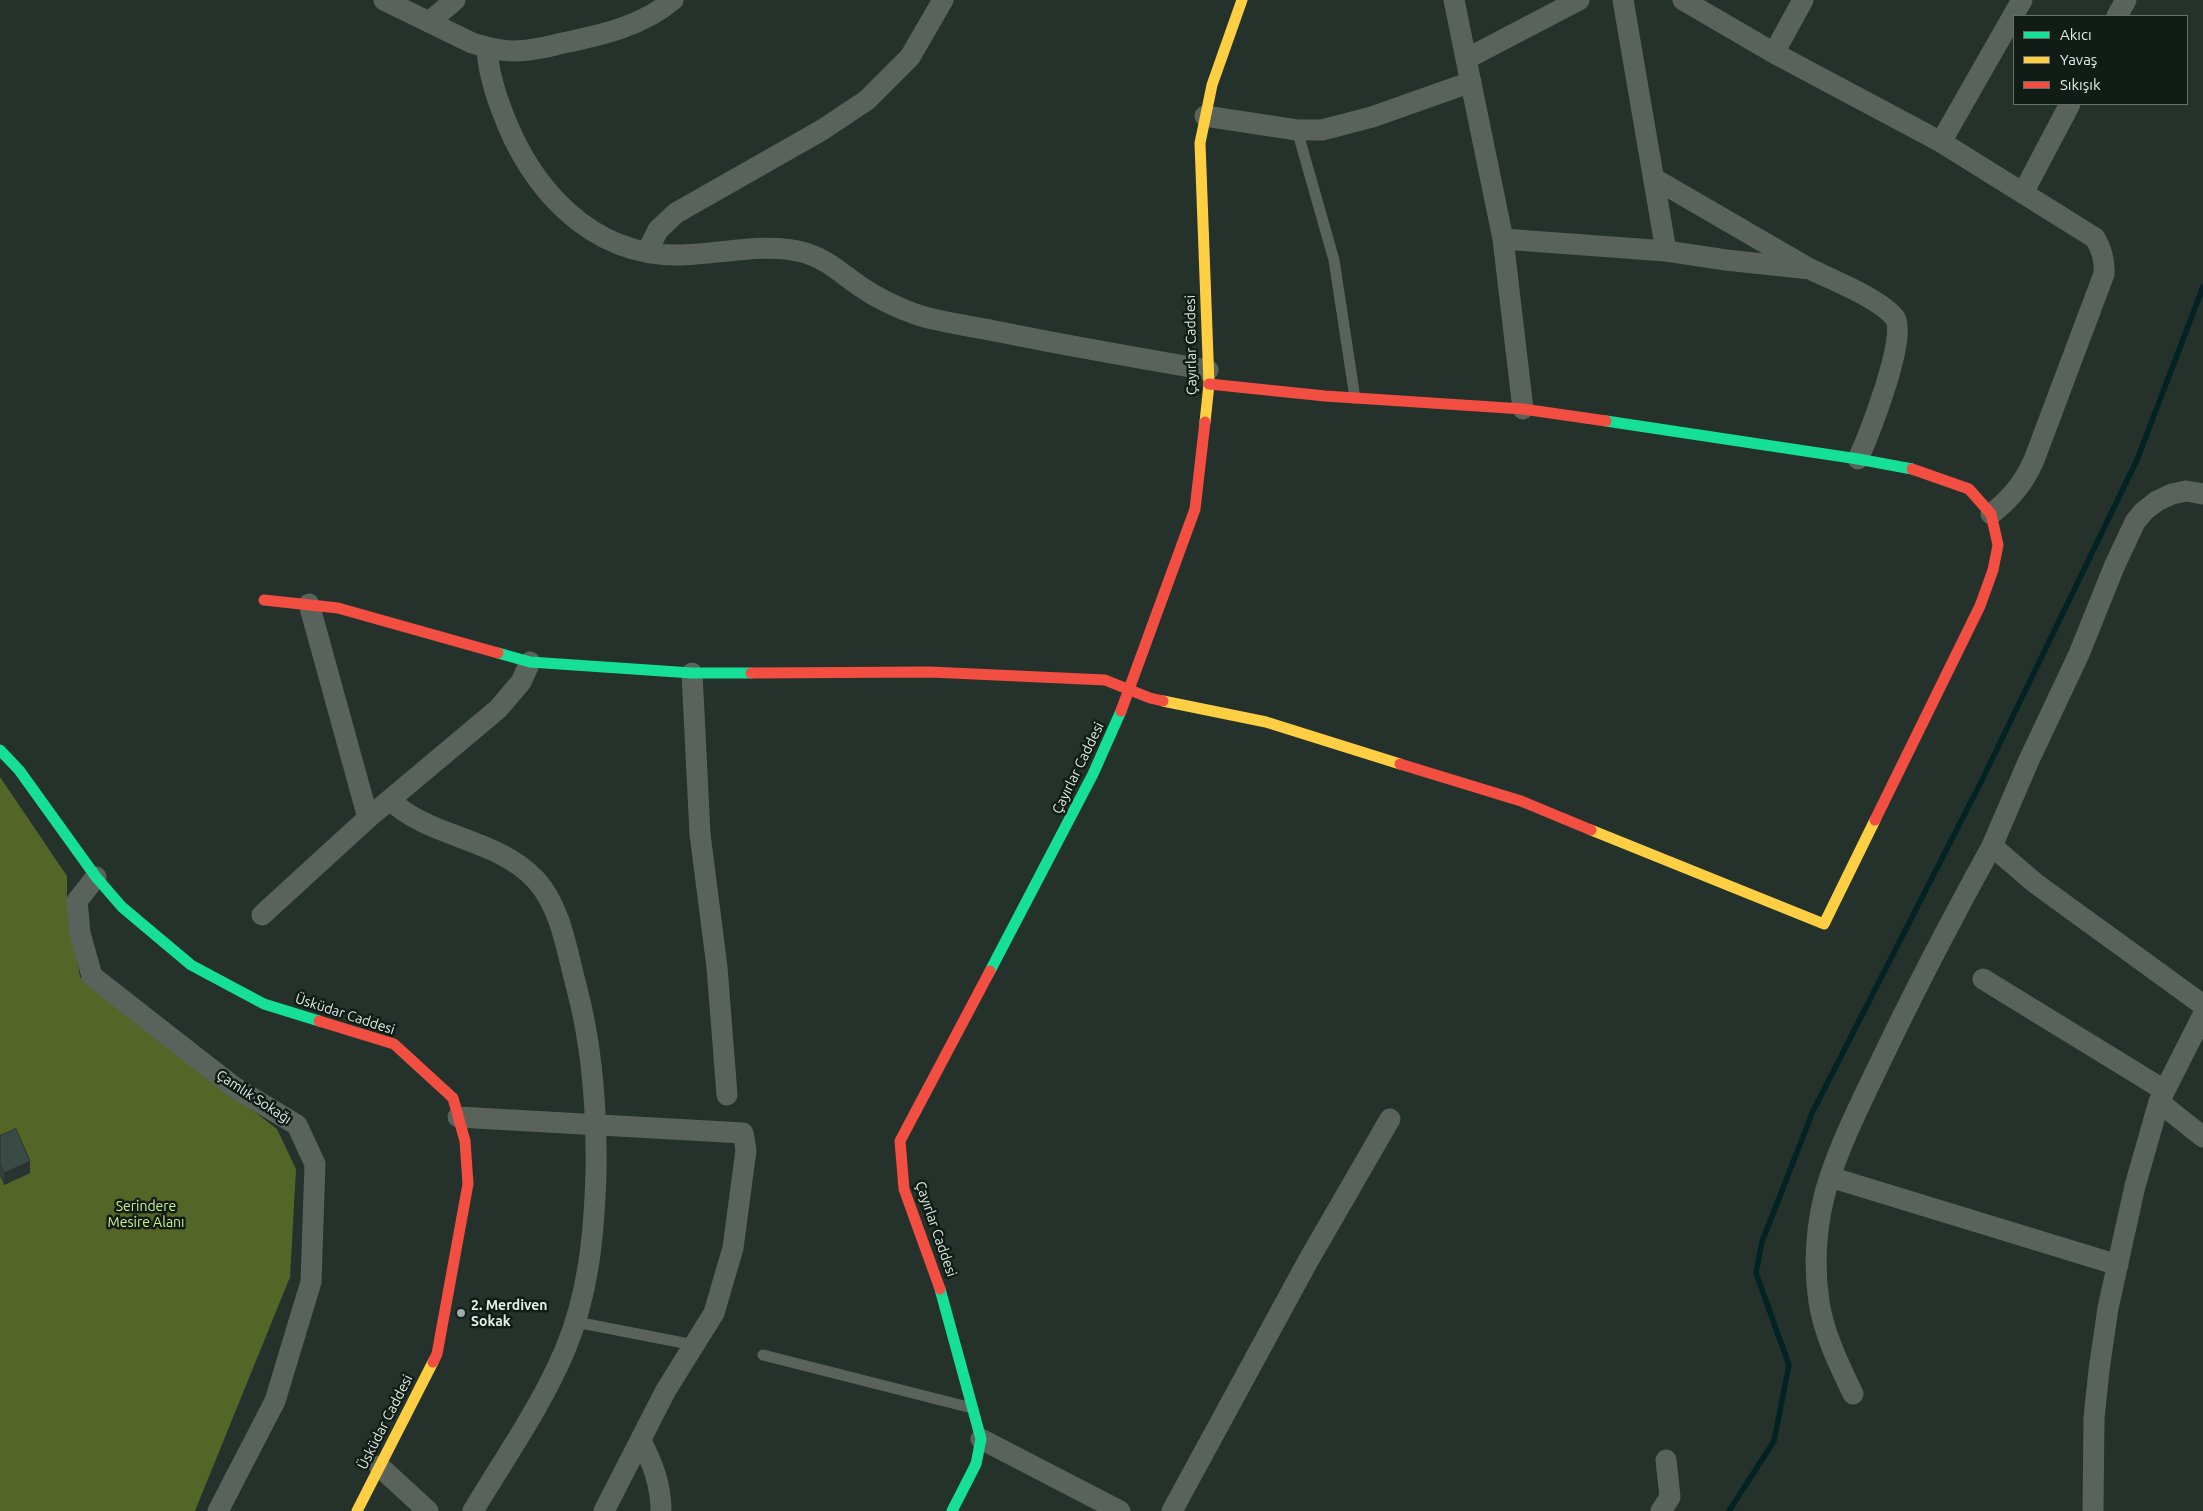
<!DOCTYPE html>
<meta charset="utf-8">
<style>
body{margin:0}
#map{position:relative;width:2203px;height:1511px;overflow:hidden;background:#24322b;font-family:Ubuntu,sans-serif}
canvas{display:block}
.legend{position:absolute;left:2013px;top:15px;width:175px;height:90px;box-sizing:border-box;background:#111c17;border:1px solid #64706a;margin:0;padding:6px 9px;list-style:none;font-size:15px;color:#e0efe7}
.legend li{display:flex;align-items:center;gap:10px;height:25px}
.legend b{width:25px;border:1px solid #64706a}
</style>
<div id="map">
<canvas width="2203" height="1511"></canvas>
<ul class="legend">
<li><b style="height:6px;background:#16e098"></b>Akıcı</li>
<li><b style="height:6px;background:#ffcf43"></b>Yavaş</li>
<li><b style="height:6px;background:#f24e42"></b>Sıkışık</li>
</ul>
</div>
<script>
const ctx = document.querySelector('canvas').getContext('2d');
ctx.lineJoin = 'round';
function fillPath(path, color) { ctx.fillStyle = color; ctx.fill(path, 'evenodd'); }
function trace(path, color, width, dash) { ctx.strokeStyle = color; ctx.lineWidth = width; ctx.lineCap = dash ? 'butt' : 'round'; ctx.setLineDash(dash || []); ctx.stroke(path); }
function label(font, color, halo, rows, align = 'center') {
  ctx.font = font + ' Ubuntu,sans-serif'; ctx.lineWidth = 5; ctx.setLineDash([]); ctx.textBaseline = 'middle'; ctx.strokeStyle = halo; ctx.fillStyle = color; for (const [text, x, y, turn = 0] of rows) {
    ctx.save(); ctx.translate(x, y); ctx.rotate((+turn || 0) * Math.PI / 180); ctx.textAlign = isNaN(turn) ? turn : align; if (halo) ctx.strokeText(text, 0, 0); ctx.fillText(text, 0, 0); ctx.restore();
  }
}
fillPath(new Path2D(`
 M0,777L67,876V899L80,977L277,1129L296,1169L290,1277L195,1511H0Z`), '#536628');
trace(new Path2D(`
 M1729,1511L1774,1441L1789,1365L1756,1273L1762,1242L1813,1111L1981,782L2137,460L2203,287`), '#032224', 5.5);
trace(new Path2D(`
 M1297,130L1334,260L1355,398
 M576,1322L694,1345
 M763,1355L972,1408`), '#5a635b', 11);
trace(new Path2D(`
 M384,0L472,43C486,47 500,51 514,51C531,51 547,47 563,43C602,35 642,26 673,0
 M1454,0L1466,59L1579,0
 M1623,0L1666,251
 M1683,0L1774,53L1941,142L2095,238C2102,250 2105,260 2104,274L2034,460C2024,483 2011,499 1991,514
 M2117,16L2126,0
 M429,22L455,0
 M487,48C488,70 494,90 502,111C530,187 589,255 677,255C719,255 765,241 806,253C828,260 842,274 861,287C877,298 896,307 915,314C942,323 972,326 1000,332C1069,346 1138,358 1208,370
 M1774,53L1803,0
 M1466,59L1503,239L1523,409
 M1205,116L1297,130H1322L1372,117L1471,82
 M1941,142L2022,0
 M2023,193L2070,104
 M1503,239L1666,251L1726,260L1810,269L1655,179
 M647,252L658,230L676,213L822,130L867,100L910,57L943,0
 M1810,269C1832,280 1881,299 1895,318C1908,337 1868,437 1858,459
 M2203,494L2186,491L2172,494L2157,501L2144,511L2135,522L2114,567L2079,654L2029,760L1992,846L2035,883L2203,1005
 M309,604L368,818
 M692,673L700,834L717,967L727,1095
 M390,800C431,839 496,837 536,880C562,909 567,953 577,989C593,1050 597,1110 596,1173C594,1234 589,1293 565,1350C541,1407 504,1459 473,1511
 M96,877L77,901L80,933L92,976L234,1087L297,1125L315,1164L311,1282L275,1401L218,1511
 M262,915L368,818L498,709L521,682L530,662
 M1983,979L2164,1090
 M2159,1102L2203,1137
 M458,1117L743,1133L746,1150L733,1248L714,1313L666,1390L604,1511
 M1830,1177L2118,1265
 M1853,1394C1839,1365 1824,1334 1819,1302C1814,1268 1816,1230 1824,1197C1834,1157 1858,1108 1876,1071C1912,995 1951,920 1992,846
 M981,1439L1120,1511
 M641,1441C653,1464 661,1485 661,1511
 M379,1466L428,1511
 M1172,1511L1308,1261L1390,1119
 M1661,1511L1670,1497L1666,1460
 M2093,1511L2094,1418L2099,1370L2108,1308L2135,1186L2159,1102L2203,1015`), '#5a635b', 21);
trace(new Path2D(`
 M1606,421L1858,459L1912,469
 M498,653L530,662L692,673H751
 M0,750L19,770L96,877L122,907L191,965L264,1004L319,1021
 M990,971L1093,774L1121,711
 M940,1289L981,1439L976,1464L952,1511`), '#16e098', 11);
trace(new Path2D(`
 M1205,422L1209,384L1200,143L1212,85L1242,0
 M1163,701L1266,722L1400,764
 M1591,830L1824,924L1875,820
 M357,1511L433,1362`), '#ffcf43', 11);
trace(new Path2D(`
 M1209,384L1325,396L1523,409L1606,421
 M264,600L338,608L498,653
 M751,673L930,672L1105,680L1150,698L1163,701
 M1121,711L1195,509L1205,422
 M1400,764L1521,801L1591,830
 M1875,820L1980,606L1993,570L1998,545L1991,514L1969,489L1912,469
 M319,1021L394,1044L453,1098L465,1141L468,1184L437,1354L433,1362
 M940,1289L904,1189L900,1141L990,971`), '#f24e42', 11);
fillPath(new Path2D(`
 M0,1136L30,1173L4,1185L0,1176Z`), '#32403c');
fillPath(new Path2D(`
 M30,1161V1173L4,1185V1173Z`), '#293431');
const building = new Path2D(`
 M16,1129L30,1161L4,1173L0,1164V1136Z`);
fillPath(building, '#3a4b46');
trace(building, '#293431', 1);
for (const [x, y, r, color] of [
 [461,1313,5,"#9eada5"]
]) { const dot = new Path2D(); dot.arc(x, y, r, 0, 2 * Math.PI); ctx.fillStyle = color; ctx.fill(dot); trace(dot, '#111c17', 2); }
label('14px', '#e0efe7', '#111c17', [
 ["Çayırlar Caddesi",1191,345,-91],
 ["Çayırlar Caddesi",1078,768,-64],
 ["Üsküdar Caddesi",345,1014,18],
 ["Çamlık Sokağı",254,1097,33],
 ["Çayırlar Caddesi",936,1229,71],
 ["Üsküdar Caddesi",385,1422,-63]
]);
label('14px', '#d0ef8d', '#111c17', [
 ["Serindere",146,1206],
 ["Mesire Alanı",146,1222]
]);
label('bold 14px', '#e0efe7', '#111c17', [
 ["2. Merdiven",471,1305],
 ["Sokak",471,1321]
], 'left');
</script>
